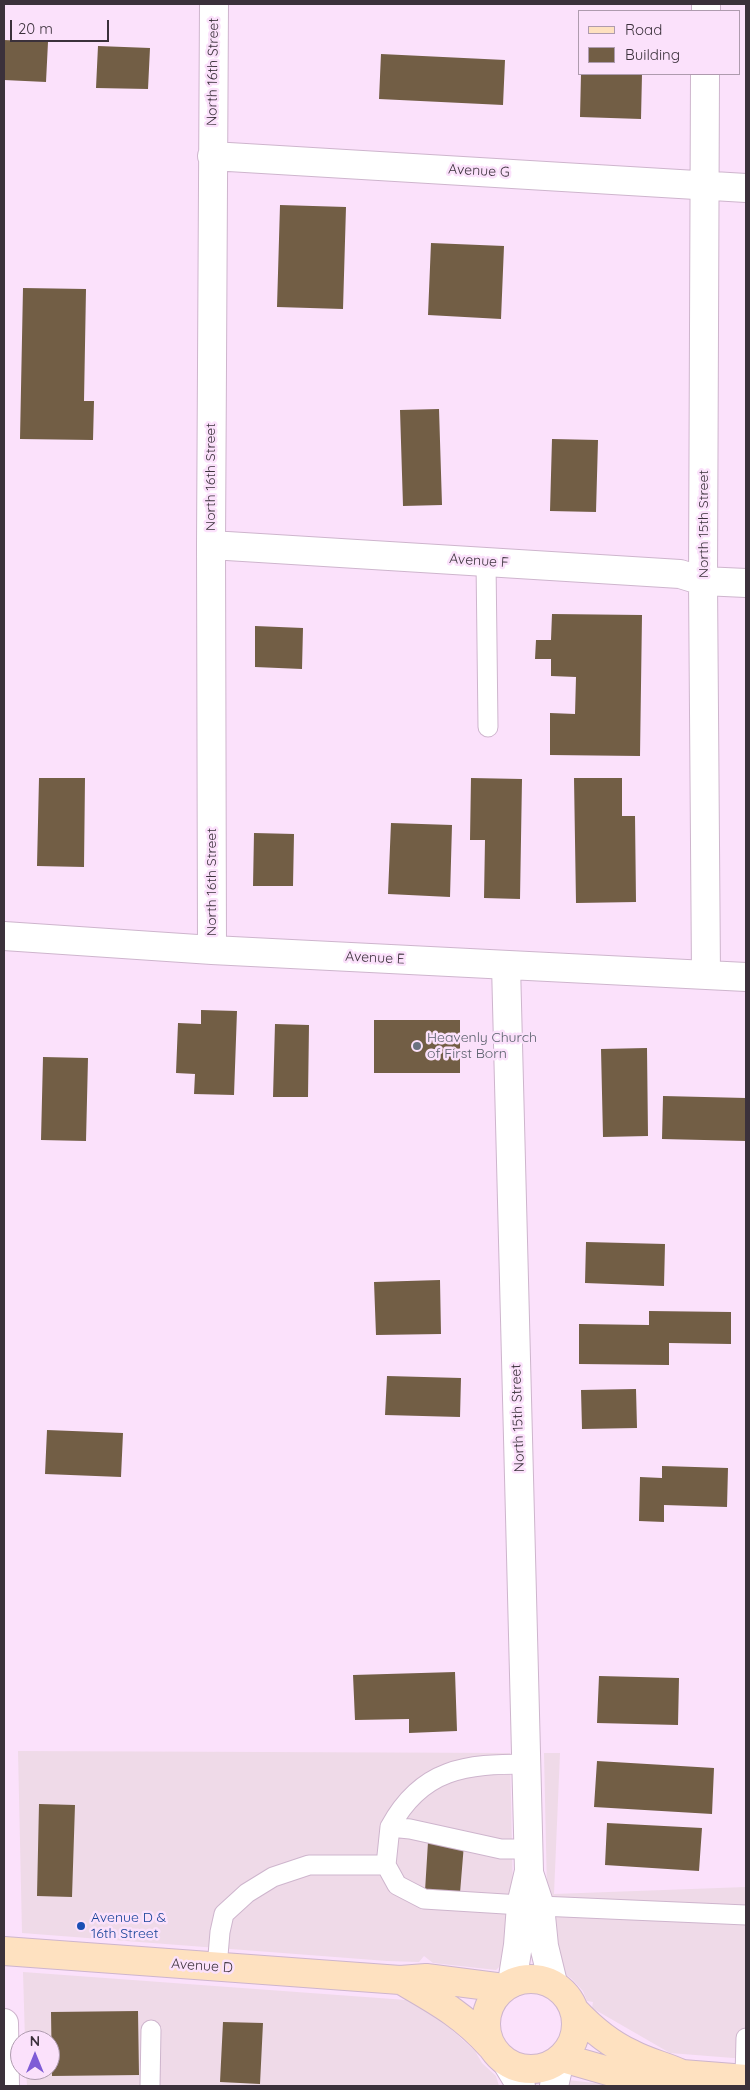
<!DOCTYPE html>
<style>
body{margin:0}
#map{position:relative;width:750px;height:2090px;overflow:hidden;background:#fbe1fb;font-family:Quicksand,sans-serif}
canvas{display:block}
.frame{position:absolute;inset:0;border:5px solid #3b313b;pointer-events:none}
.legend{position:absolute;left:578px;top:10px;width:162px;height:65px;box-sizing:border-box;background:#fbe1fb;border:1px solid #ae9bae;margin:0;padding:6px 9px;list-style:none;font-size:15px;color:#3b313b}
.legend li{display:flex;align-items:center;gap:10px;height:25px}
.legend b{width:25px;border:1px solid #ae9bae}
.north{position:absolute;left:10px;top:2030px;width:50px;height:50px;box-sizing:border-box;background:#fbe1fb;border:1px solid #ae9bae;border-radius:50%;rotate:0deg;font-size:14px;font-weight:700;line-height:20px;text-align:center;color:#3b313b}
.north::after{content:'';display:block;margin:auto;width:18px;height:22px;background:#7e5cd6;clip-path:polygon(50% 0,100% 100%,50% 72%,0 100%)}
.scale{position:absolute;left:10px;top:20px;width:99px;height:22px;box-sizing:border-box;border:2px solid #3b313b;border-top:0;padding-left:6px;font-size:15px;line-height:18px;white-space:nowrap;color:#3b313b;-webkit-text-stroke:4px #fbe1fb;paint-order:stroke}
</style>
<div id="map">
<canvas width="750" height="2090"></canvas>
<div class="frame"></div>
<ul class="legend">
<li><b style="height:6px;background:#fee1c0"></b>Road</li>
<li><b style="height:14px;background:#725e45"></b>Building</li>
</ul>
<div class="north">N</div>
<div class="scale">20 m</div>
</div>
<script>
const ctx = document.querySelector('canvas').getContext('2d');
ctx.lineJoin = 'round';
function fillPath(path, color) { ctx.fillStyle = color; ctx.fill(path, 'evenodd'); }
function trace(path, color, width, dash) { ctx.strokeStyle = color; ctx.lineWidth = width; ctx.lineCap = dash ? 'butt' : 'round'; ctx.setLineDash(dash || []); ctx.stroke(path); }
function label(font, color, halo, rows, align = 'center') {
  ctx.font = font + ' Quicksand,sans-serif'; ctx.lineWidth = 5; ctx.setLineDash([]); ctx.textBaseline = 'middle'; ctx.strokeStyle = halo; ctx.fillStyle = color; for (const [text, x, y, turn = 0] of rows) {
    ctx.save(); ctx.translate(x, y); ctx.rotate((+turn || 0) * Math.PI / 180); ctx.textAlign = isNaN(turn) ? turn : align; if (halo) ctx.strokeText(text, 0, 0); ctx.fillText(text, 0, 0); ctx.restore();
  }
}
fillPath(new Path2D(`
 M18,1751L510,1753L513,1893L502,1964L496,1970L433,1963L424,1956L419,1962L387,1961L22,1933Z
 M544,1753H560L554,1894L746,1887V2059L670,2053L592,2008L593,2002L587,2001L583,1991L572,1979L561,1971L547,1892Z
 M23,1972L420,2001L475,2051L482,2063L496,2076L499,2086H27L26,2070H50V2040H25Z
 M567,2080L623,2086H566Z`), '#efdae8');
fillPath(new Path2D(`
 M4,40L48,42L46,82L4,80Z
 M98,46L150,48L148,89L96,88Z
 M381,54L505,60L503,105L379,99Z
 M581,74H642L641,119L580,117Z
 M280,205L346,207L343,309L277,307Z
 M431,243L504,246L501,319L428,315Z
 M23,288L86,289L84,401H94L93,440L20,439Z
 M439,409L442,505L403,506L400,410Z
 M552,439L598,440L596,512L550,511Z
 M552,614L642,615L640,756L550,755V713L575,714L576,677L551,676V659H535L536,640H551Z
 M255,626L303,628L302,669L255,667Z
 M39,778H85L84,867L37,866Z
 M471,778L522,779L520,899L484,898L485,840H470Z
 M574,778H622V816H635L636,902L576,903Z
 M391,823L452,825L450,897L388,894Z
 M254,833L294,834L293,886H253Z
 M201,1010L237,1011L234,1095L194,1094L195,1074L176,1073L178,1023L201,1024Z
 M374,1020H460V1073H374Z
 M275,1024L309,1025L308,1097H273Z
 M647,1048L648,1136L603,1137L601,1049Z
 M43,1057L88,1058L86,1141L41,1140Z
 M663,1096L746,1098V1141L662,1139Z
 M586,1242L665,1244L664,1286L585,1283Z
 M440,1280L441,1334L376,1335L374,1282Z
 M649,1311L731,1312V1344L669,1343V1365L579,1364V1324L649,1325Z
 M387,1376L461,1378L460,1417L385,1415Z
 M636,1389L637,1428L582,1429L581,1390Z
 M47,1430L123,1433L121,1477L45,1474Z
 M662,1466L728,1468L727,1507L664,1505V1522L639,1521L640,1477L662,1478Z
 M455,1672L457,1731L409,1733V1719L355,1720L353,1675Z
 M599,1676L679,1678L678,1725L597,1723Z
 M597,1761L714,1768L712,1814L594,1807Z
 M39,1804L75,1805L72,1897L37,1896Z
 M607,1823L702,1828L699,1871L605,1865Z
 M428,1842L464,1844L460,1893L425,1891Z
 M138,2011L139,2075L52,2076L51,2012Z
 M223,2022L263,2023L260,2084L220,2082Z`), '#725e45');
const lane = new Path2D(`
 M486,561L488,727
 M390,1827C422,1768 466,1764 527,1764
 M521,1905L424,1899L397,1885L386,1865L390,1827L410,1829L501,1849H529
 M540,1906L746,1915
 M217,1967L220,1932L224,1914L247,1893L273,1877L309,1865H386
 M745,2078L746,2038
 M150,2086L151,2030`);
const street = new Path2D(`
 M706,11V4
 M705,74L703,581L706,975
 M212,156L746,188
 M211,545L680,574L703,581L746,583
 M4,936L212,950L746,977
 M212,950L211,545L214,4
 M506,965L529,1871L521,1905L518,1945L512,1983
 M529,1873L540,1906L544,1946L553,1983
 M4,2023L5,2086
 M507,2063L521,2086
 M554,2086L560,2060`);
const secondary = new Path2D(`
 M4,1951L400,1980L426,1978L504,1988
 M486 2024a45 45 0 1 1 90 0a45 45 0 1 1-90 0Z
 M401,1980C437,2001 462,2014 491,2046
 M575,2011C592,2029 610,2044 632,2054C647,2062 664,2066 680,2073
 M563,2058L629,2077L656,2079L682,2074L746,2079`);
trace(lane, '#ceb5cd', 21);
trace(street, '#ceb5cd', 30);
trace(secondary, '#ceb5cd', 30);
trace(lane, '#fff', 19);
trace(street, '#fff', 28);
trace(secondary, '#fee1c0', 28);
for (const [x, y, r, color] of [
 [417,1046,5,"#6b7280"],
 [81,1926,5,"#1a4fb4"]
]) { const dot = new Path2D(); dot.arc(x, y, r, 0, 2 * Math.PI); ctx.fillStyle = color; ctx.fill(dot); trace(dot, '#fbe1fb', 2); }
label('14px', '#3b313b', '#fbe1fb', [
 ["North 16th Street",213,72,-89],
 ["Avenue G",479,171,3],
 ["North 16th Street",211,477,-90],
 ["North 15th Street",704,524,-90],
 ["Avenue F",479,561,4],
 ["North 16th Street",212,882,-90],
 ["Avenue E",375,958,3],
 ["North 15th Street",518,1418,-92],
 ["Avenue D",202,1966,4]
]);
label('14px', '#5b616d', '#fbe1fb', [
 ["Heavenly Church",427,1038],
 ["of First Born",427,1054]
], 'left');
label('14px', '#164399', '#fbe1fb', [
 ["Avenue D &",91,1918],
 ["16th Street",91,1934]
], 'left');
</script>
